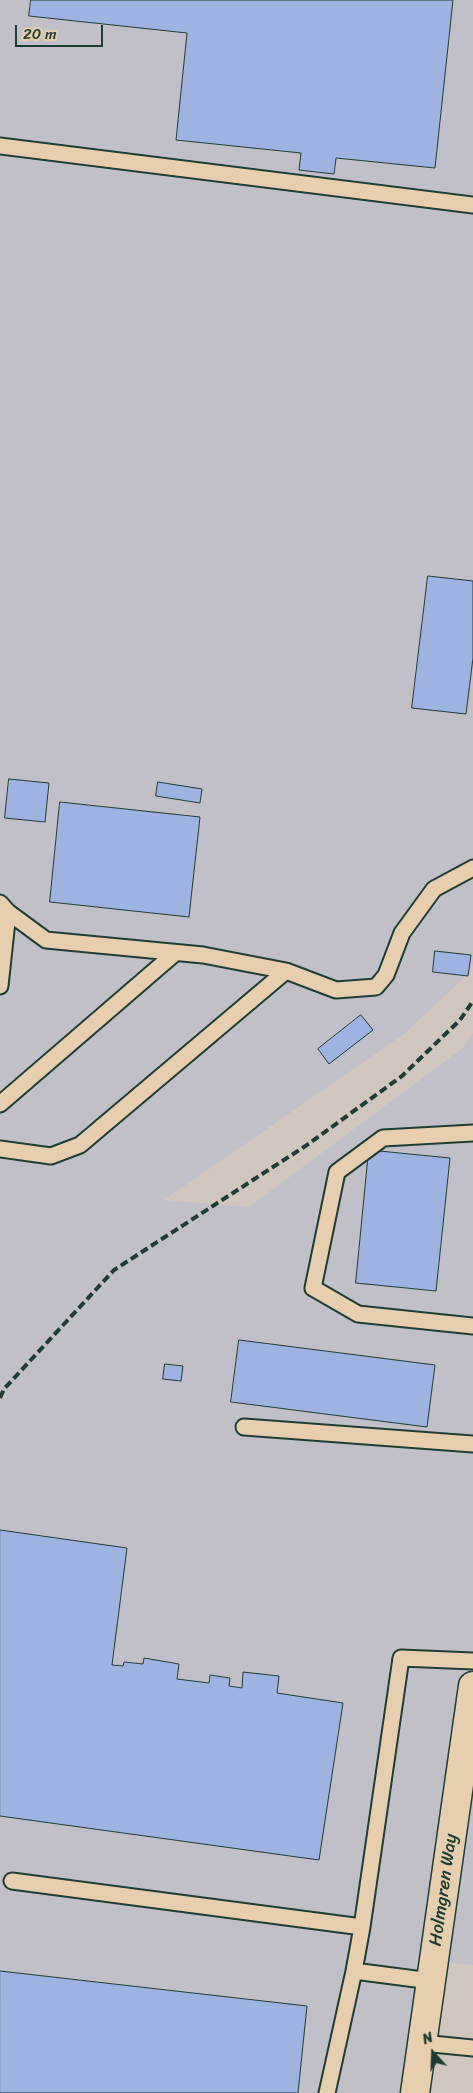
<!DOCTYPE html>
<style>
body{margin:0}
#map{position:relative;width:473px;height:2093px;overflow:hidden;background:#d0c6bd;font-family:Sriracha,sans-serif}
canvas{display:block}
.north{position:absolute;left:408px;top:2028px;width:50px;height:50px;-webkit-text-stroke:4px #e6ceae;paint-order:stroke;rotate:340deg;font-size:14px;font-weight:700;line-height:20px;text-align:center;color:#1f3d34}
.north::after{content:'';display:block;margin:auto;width:18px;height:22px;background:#1f3d34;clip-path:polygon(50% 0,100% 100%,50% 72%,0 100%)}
.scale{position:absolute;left:15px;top:25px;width:88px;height:22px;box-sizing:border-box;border:2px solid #1f3d34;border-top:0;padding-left:6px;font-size:15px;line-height:18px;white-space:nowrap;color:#1f3d34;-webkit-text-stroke:4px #e6ceae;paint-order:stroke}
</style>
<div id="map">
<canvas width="473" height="2093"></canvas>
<div class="north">N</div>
<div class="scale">20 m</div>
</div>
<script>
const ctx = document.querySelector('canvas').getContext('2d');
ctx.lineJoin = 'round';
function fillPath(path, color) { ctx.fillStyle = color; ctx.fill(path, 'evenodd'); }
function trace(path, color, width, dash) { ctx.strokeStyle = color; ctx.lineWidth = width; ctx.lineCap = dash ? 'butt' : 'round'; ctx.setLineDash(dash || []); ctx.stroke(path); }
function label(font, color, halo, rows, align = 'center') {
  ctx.font = font + ' Sriracha,sans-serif'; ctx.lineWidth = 4; ctx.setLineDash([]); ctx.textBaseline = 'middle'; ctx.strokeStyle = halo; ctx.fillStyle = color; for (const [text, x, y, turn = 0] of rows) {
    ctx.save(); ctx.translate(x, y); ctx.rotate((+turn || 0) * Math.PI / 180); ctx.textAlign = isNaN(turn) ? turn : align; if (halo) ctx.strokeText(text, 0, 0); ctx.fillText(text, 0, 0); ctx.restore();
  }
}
fillPath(new Path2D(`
 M0,0H473V964L467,975L404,1034L164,1200L249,1207L464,1047L473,1032V1965L434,1961L415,2093H0Z`), '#c1c0c8');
const building = new Path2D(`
 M31,0H453L435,168L336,158L334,174L299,170L301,153L176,140L187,33L29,16Z
 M428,576L473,581V658L466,714L412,708Z
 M9,779L49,783L45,822L5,818Z
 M158,782L202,789L200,803L156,796Z
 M60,802L200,817L189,917L50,902Z
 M435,951L471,955L468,976L433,972Z
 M361,1015L373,1030L329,1064L318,1049Z
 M369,1150L450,1158L436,1291L356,1283Z
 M239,1340L435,1365L427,1427L231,1402Z
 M165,1364L183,1366L181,1381L163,1379Z
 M0,1530L127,1548L112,1665L123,1666L124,1662L143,1664L144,1658L179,1664L177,1679L209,1683L210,1675L230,1678L229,1686L242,1688L243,1672L279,1676L277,1693L343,1703L319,1860L0,1816Z
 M0,1971L307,2006L298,2093H0Z`);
fillPath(building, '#9eb3e1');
trace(building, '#1f3d34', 1);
const lane = new Path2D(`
 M0,146L473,205
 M0,903L8,912L46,940L203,955L286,971L336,990L376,987L386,975L402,933L434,889L473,868
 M0,986L8,912H2
 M0,1104L174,954
 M473,1133L383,1138L337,1172L313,1288L358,1314L473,1326
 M0,1149L51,1156L80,1145L286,971
 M244,1427L473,1444
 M12,1881L362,1927
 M431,1981L354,1971L362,1927L401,1658L473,1661
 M422,2043L473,2048
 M327,2093L354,1971`);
const secondary = new Path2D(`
 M415,2093L473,1686`);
trace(lane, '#1f3d34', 19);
trace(secondary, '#1f3d34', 31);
trace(lane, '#e6ceae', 15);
trace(secondary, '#e6ceae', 28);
trace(new Path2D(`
 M0,1398L4,1389L114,1270L307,1145L402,1076L460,1020L473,1001`), '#1f3d34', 4, [8, 4]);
label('18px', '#1f3d34', '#e6ceae', [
 ["Holmgren Way",444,1890,-82]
]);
</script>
